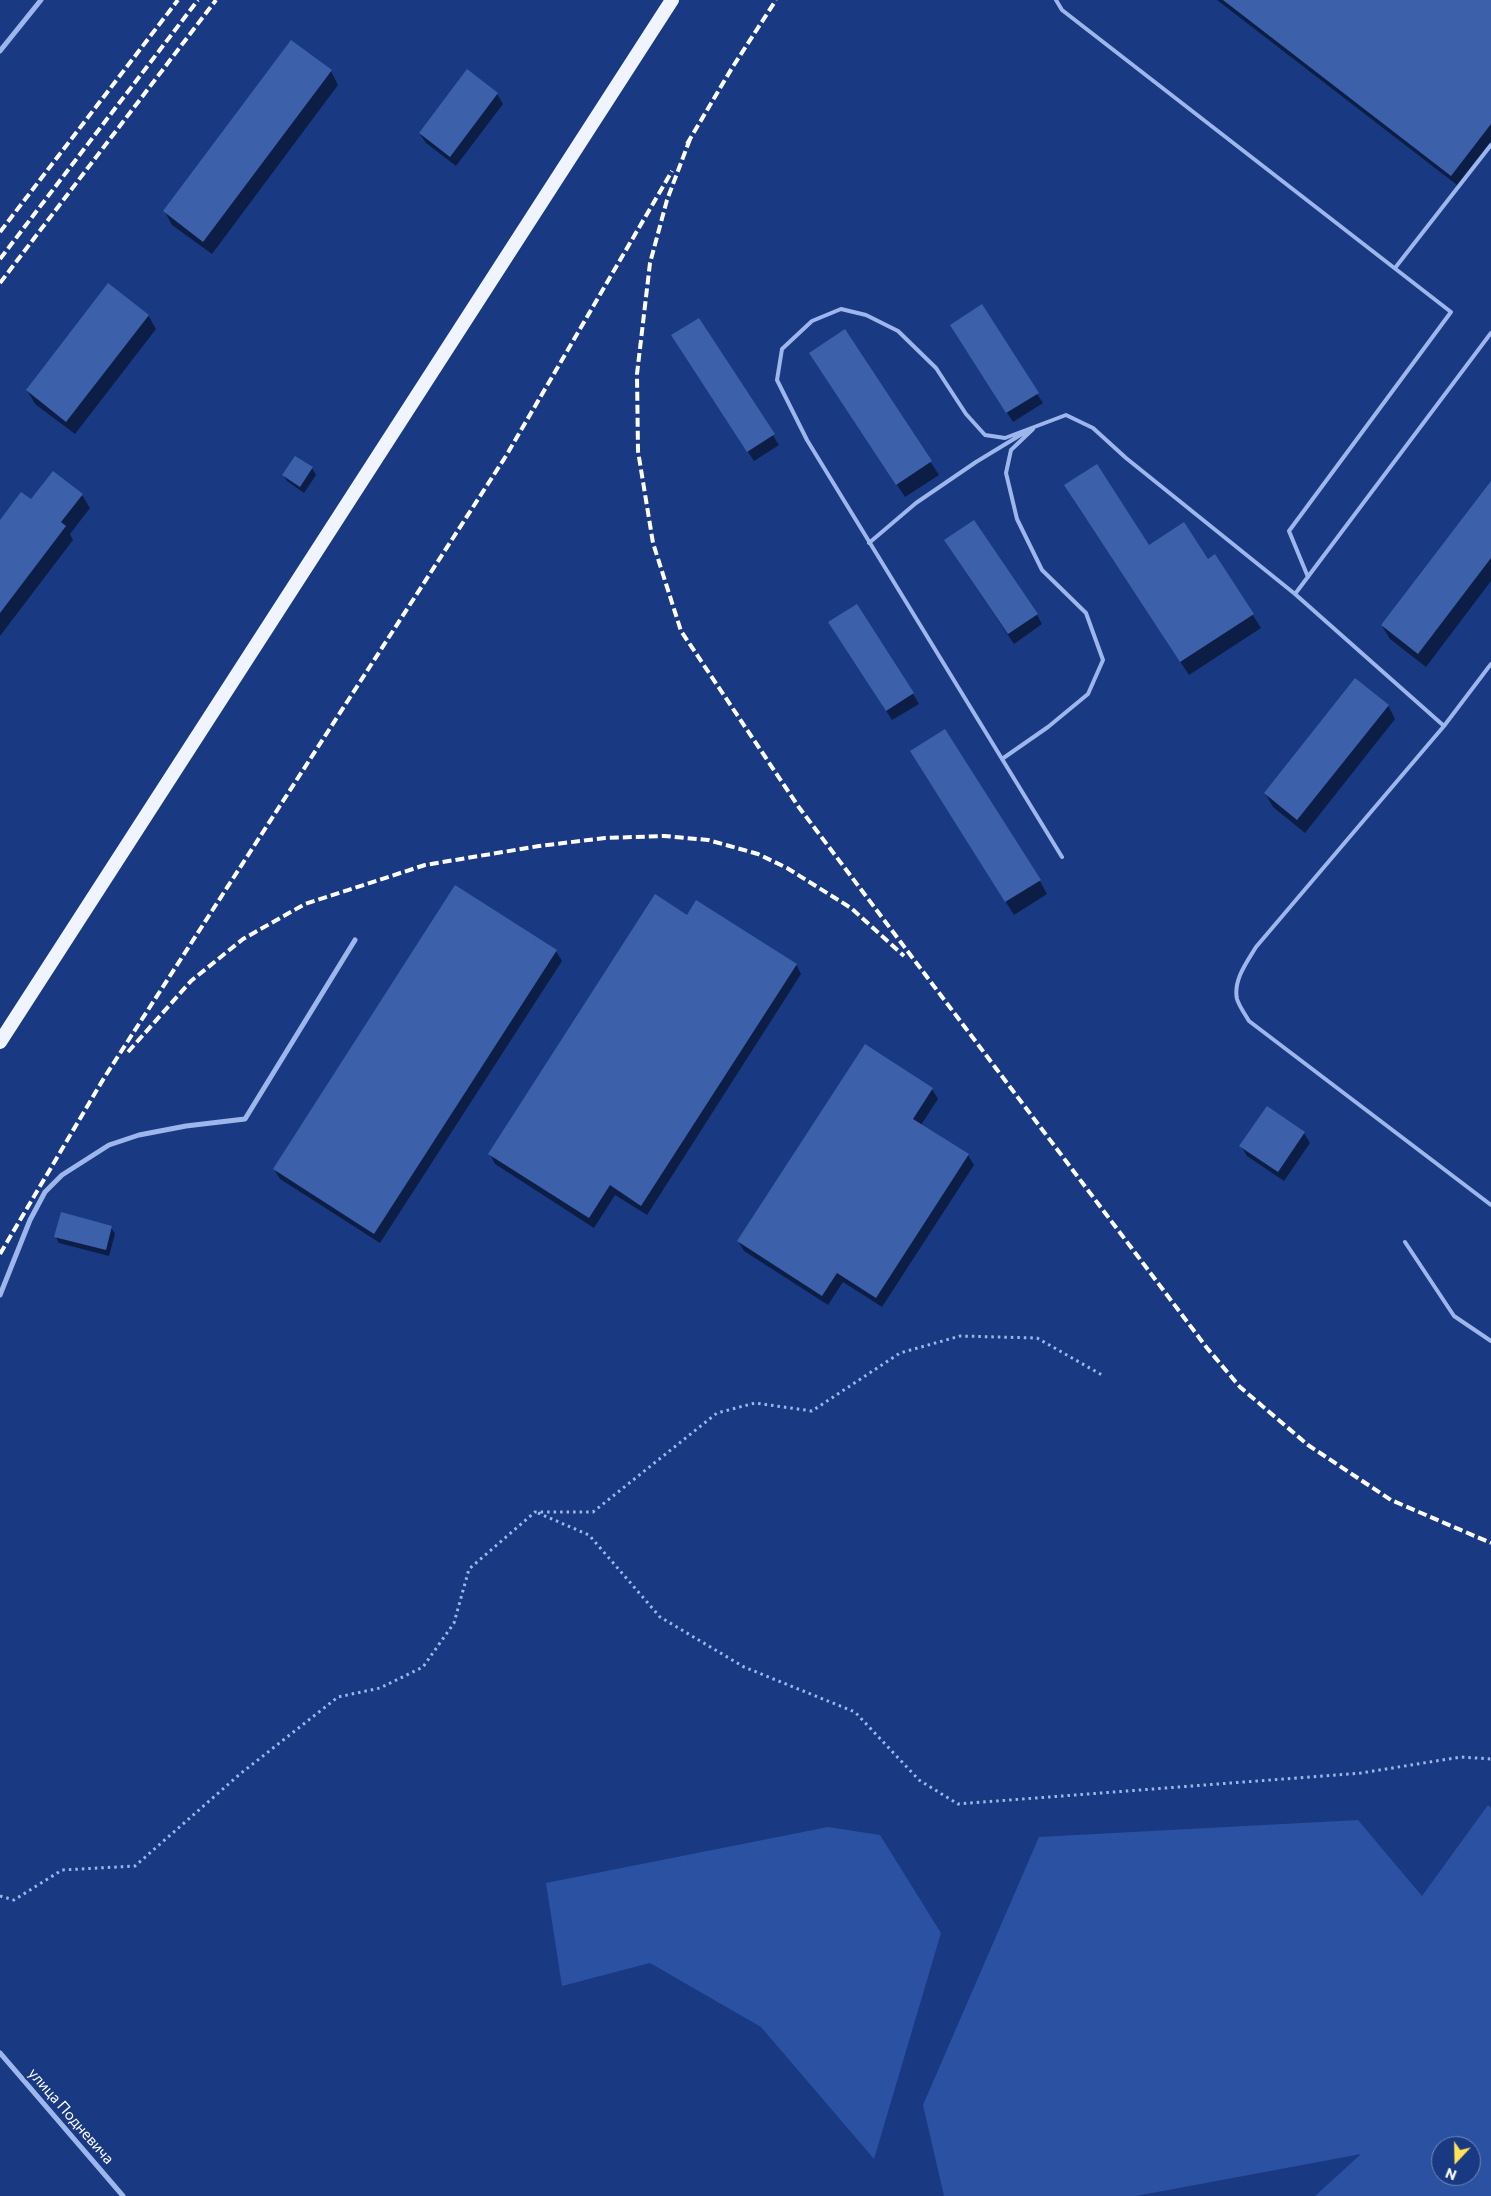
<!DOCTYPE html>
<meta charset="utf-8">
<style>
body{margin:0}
#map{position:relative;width:1491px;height:2196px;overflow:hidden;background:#193983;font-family:Commissioner,sans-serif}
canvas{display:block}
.north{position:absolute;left:1431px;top:2136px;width:50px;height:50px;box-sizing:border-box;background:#193983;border:1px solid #7588b5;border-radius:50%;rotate:201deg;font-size:14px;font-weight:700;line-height:20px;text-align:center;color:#fff}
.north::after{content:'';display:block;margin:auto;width:18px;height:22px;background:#ffe458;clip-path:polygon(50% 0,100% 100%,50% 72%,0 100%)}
</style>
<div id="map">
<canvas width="1491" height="2196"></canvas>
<div class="north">N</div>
</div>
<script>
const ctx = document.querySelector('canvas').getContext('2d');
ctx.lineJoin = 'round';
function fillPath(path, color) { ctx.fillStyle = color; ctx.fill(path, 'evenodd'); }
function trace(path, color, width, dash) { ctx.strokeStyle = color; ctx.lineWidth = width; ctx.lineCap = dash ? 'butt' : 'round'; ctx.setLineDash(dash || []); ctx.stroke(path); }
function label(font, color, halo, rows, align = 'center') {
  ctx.font = font + ' Commissioner,sans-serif'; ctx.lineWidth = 4.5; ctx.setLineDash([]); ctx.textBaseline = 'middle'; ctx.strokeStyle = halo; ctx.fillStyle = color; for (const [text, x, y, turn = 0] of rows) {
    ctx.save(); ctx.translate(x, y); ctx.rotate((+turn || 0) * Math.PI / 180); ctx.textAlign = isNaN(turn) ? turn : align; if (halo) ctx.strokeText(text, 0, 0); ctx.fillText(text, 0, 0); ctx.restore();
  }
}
fillPath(new Path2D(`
 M1488,1805L1491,1808V2196H1315L1361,2154L1136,2196H944L923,2105L1039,1837L1358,1820L1422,1896ZM1441,2146H1471V2176H1441Z
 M828,1827L880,1835L941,1933L874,2159L761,2027L650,1963L562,1986L546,1883Z`), '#2b51a2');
fillPath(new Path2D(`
 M1217,0H1491V141L1457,185Z
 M331,71L338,85L212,254L172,225L165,212Z
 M468,71L497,94L503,104L456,166L426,143L420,134Z
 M148,315L156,329L75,434L35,404L27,390Z
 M699,319L779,445L754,461L679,346Z
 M845,331L939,475L905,497L810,353Z
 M957,335L1037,394L1043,403L1013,422Z
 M312,468L316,475L304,493L287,481L283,475Z
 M1491,483V581L1426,667L1390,639L1382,626Z
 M82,495L90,508L70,534L73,540L0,636V522L32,501Z
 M1073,499L1149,546L1208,560L1215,556L1261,628L1189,675Z
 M945,541L1037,615L1042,624L1014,644Z
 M836,632L913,694L919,704L892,720Z
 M1388,705L1395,719L1305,833L1273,807L1265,793Z
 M919,765L1040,881L1047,894L1014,915Z
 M687,916L796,964L801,974L647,1215L615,1195L594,1228L495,1164L490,1154Z
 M556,951L562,961L380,1243L280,1179L274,1169Z
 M932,1089L938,1099L921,1125L968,1155L974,1165L882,1307L843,1282L828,1305L744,1251L738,1241Z
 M1304,1133L1310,1143L1284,1181L1247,1156L1241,1146Z
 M111,1227L115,1234L109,1256L59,1243L56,1237Z`), '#0007');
fillPath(new Path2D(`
 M1223,0H1491V124L1451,176Z
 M291,40L332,70L203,242L163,211Z
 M467,69L498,93L450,157L419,133Z
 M108,283L149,315L66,422L26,390Z
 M982,304L1039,393L1006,413L950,325Z
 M699,318L775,434L747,452L671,335Z
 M845,329L932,461L896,485L809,353Z
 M295,456L313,467L300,487L282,475Z
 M1097,464L1149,545L1184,522L1208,559L1215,554L1254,614L1180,662L1064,485Z
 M53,471L83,494L61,522L66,526L0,613V520L21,492L31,499Z
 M1491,481V558L1418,654L1381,625Z
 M974,520L1038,614L1008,634L944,540Z
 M857,604L914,693L886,711L828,622Z
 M1355,678L1389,705L1297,820L1264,793Z
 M945,729L1041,880L1005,902L910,751Z
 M455,885L557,950L374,1234L273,1169Z
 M655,894L687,915L696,900L797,964L641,1206L610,1185L589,1218L488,1154Z
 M865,1044L933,1088L913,1119L969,1154L876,1298L837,1273L822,1296L737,1241Z
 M1267,1106L1305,1132L1278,1172L1239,1146Z
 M61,1212L112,1226L106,1250L54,1237Z`), '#3d60ab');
trace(new Path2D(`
 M538,1513L589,1535L660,1617L744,1667L855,1712L919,1780L958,1804L1361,1773L1461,1757L1491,1759
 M0,1896L14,1900L62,1870L135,1866L240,1774L338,1697L380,1688L423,1667L454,1623L469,1569L535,1512H593L717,1413L755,1403L812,1411L900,1353L960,1336L1037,1338L1102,1375`), '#9db6ec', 3, [2.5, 4]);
trace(new Path2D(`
 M1056,0L1062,10L1451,312L1289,531L1308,577
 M1395,268L1491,145
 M869,543L916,503L976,462L1027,431
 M1295,594L1444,726
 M1491,664L1444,726L1256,947C1247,962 1233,980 1237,999C1239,1006 1245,1014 1249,1021L1491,1205
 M1002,759L1048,727L1088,694L1103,660L1086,613L1042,570L1017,519L1006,473L1011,450L1033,429
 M1062,857L807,440L777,380L782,349L812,321L841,309L866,315L898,331L936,368L966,414L985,435L1005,438L1066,415L1093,428L1126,458L1295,594L1491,333
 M1405,1242L1454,1316L1491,1341`), '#9db6ec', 4);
trace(new Path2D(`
 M0,51L41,0
 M0,1295L30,1220L45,1192L62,1175L109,1145L139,1135L186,1126L245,1119L355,940
 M0,2053L123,2196`), '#9db6ec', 5);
trace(new Path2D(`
 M0,1042L672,0`), '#f0f4ff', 14);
trace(new Path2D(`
 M690,139L667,200L650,263L637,374L638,451L653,543L681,631L798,806L1207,1348L1240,1387L1308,1445L1391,1500L1491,1543
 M687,144L732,68L776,0
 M0,232L178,0
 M0,259L198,0
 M0,283L216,0
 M128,1052L191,981L243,939L305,904L425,865L539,846L605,838L664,836L708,840L758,854L787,868L851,908L904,956
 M0,1254L104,1078L506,456L672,171`), '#fff', 4, [9, 4]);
label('15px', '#fff', '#193983', [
 ["улица Подневича",71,2116,49]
]);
</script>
